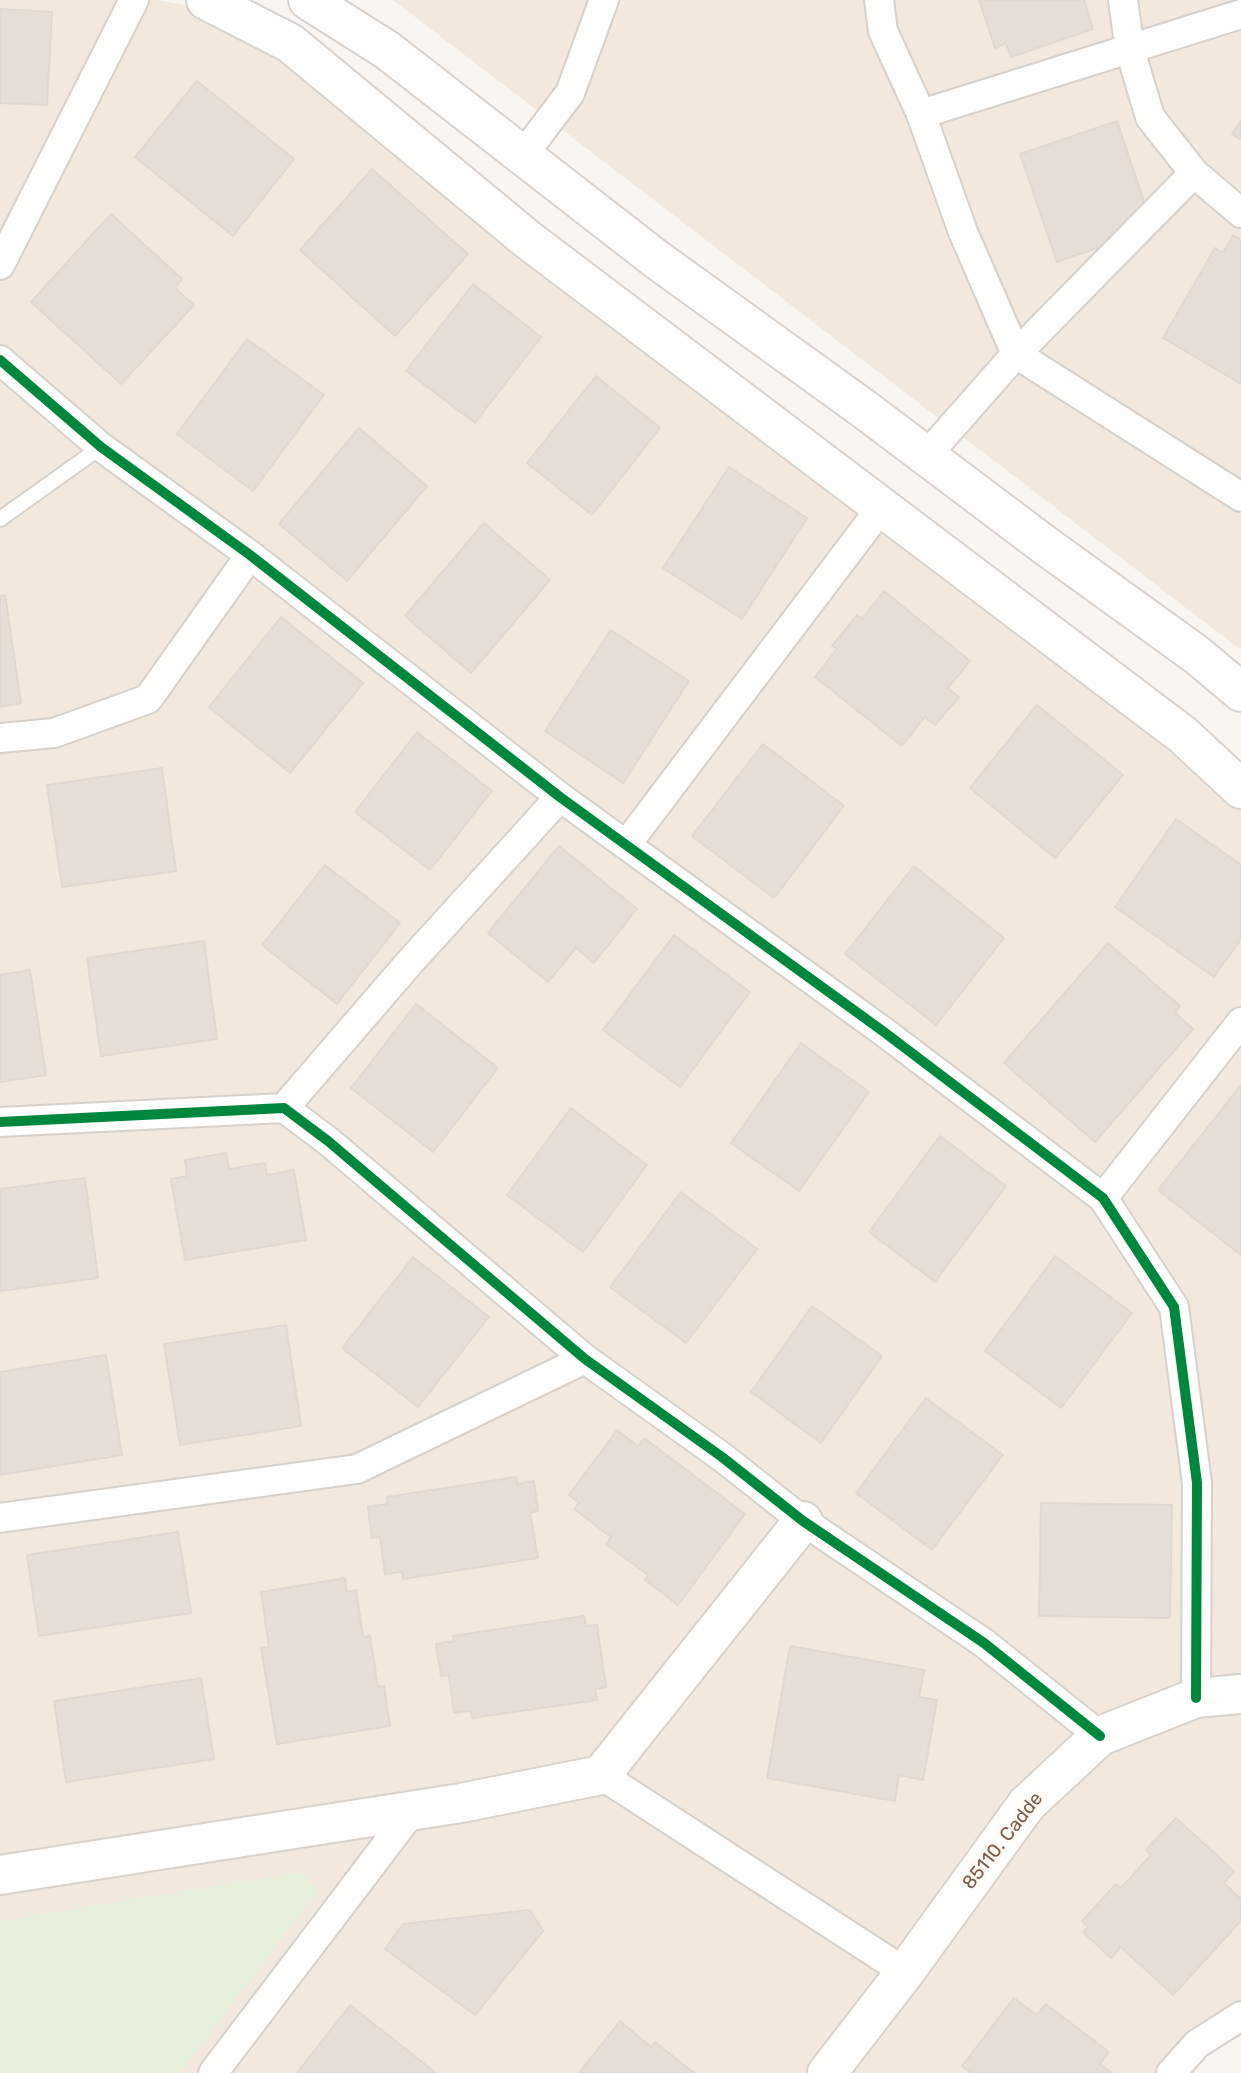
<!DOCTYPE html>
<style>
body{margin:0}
canvas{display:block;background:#f9f5f0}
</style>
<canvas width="1241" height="2073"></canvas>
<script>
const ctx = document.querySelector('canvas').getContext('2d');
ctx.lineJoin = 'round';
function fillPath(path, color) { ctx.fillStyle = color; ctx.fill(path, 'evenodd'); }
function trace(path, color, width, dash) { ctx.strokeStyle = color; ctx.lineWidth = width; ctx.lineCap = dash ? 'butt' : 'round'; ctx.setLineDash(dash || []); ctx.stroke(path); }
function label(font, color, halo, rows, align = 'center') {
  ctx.font = font + ' Rubik,sans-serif'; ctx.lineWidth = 6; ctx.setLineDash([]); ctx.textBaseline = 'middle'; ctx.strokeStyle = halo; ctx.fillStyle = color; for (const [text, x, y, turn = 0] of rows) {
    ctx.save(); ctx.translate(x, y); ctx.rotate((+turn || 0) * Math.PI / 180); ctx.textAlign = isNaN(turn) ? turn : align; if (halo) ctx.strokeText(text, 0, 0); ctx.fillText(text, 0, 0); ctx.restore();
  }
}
fillPath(new Path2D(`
 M0,0H156L226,12L1241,782V2004L1194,2073H0Z
 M393,0H1241V650Z`), '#f2e8de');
fillPath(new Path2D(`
 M301,1872L318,1890L180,2073H0V1921Z`), '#e7f0db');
const building = new Path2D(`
 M979,0H1084L1093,29L1011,57L1006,43L995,48Z
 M0,9L52,12L47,105L0,103Z
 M197,81L294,159L233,236L135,157Z
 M1117,121L1153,228L1057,262L1020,154Z
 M1241,121V140L1232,134Z
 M372,169L468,254L395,336L300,250Z
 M111,214L182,279L175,288L194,305L121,384L31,302Z
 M1233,235L1241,240V384L1163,338L1215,248L1223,253Z
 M473,284L541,337L475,423L406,371Z
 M247,339L324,395L253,491L177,434Z
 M596,376L660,428L592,515L527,463Z
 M359,428L427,486L347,581L279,524Z
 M729,467L807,518L742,619L663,568Z
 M484,523L550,580L471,673L405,616Z
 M884,591L970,661L948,688L959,697L935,725L925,717L902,746L815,677L837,649L832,646L857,615L862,619Z
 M5,595L21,703L0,707V596Z
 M281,617L363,683L290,773L209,707Z
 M611,630L689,681L623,783L545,731Z
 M1037,705L1123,775L1055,858L970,788Z
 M417,732L492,791L430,870L355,812Z
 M763,744L844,806L774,898L692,836Z
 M162,768L176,871L62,887L47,785Z
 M1176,819L1241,865V939L1214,977L1115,907Z
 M559,846L637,909L594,963L576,948L548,982L488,933Z
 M325,865L400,923L337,1004L262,945Z
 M914,866L1004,938L936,1025L845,954Z
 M674,935L750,992L680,1087L603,1030Z
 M204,941L217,1039L101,1056L87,958Z
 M1108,943L1180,1006L1175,1013L1193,1029L1095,1142L1004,1063Z
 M30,970L46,1075L0,1082V975Z
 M416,1004L498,1068L433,1152L351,1088Z
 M801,1043L869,1092L799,1191L731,1143Z
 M1241,1085V1255L1158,1190Z
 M571,1108L647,1165L583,1252L507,1195Z
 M940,1136L1006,1186L935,1282L869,1232Z
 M226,1153L229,1169L265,1163L267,1175L294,1170L306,1240L185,1260L171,1179L187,1176L185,1160Z
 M85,1178L98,1278L0,1291V1189Z
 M681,1192L757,1249L686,1343L610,1287Z
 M1055,1256L1132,1313L1061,1408L985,1351Z
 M413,1257L489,1317L418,1407L342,1348Z
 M812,1306L882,1356L821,1443L751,1392Z
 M286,1325L301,1426L180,1445L164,1344Z
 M106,1355L122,1455L0,1475V1372Z
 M926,1398L1003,1455L932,1550L856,1493Z
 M617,1430L638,1446L644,1438L745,1514L678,1605L645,1580L648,1575L606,1544L611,1537L574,1509L579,1503L569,1495Z
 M516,1477L517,1484L534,1481L538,1511L530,1513L538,1558L403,1579L402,1572L385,1574L380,1537L372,1538L368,1507L388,1504L387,1497Z
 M1041,1503L1172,1505L1170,1618L1039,1616Z
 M178,1532L191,1613L39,1636L27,1555Z
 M345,1578L347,1592L356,1590L363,1637L370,1636L378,1687L384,1686L390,1726L277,1744L261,1648L269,1647L261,1592Z
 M584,1616L586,1626L597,1625L606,1687L595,1689L597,1700L472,1718L471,1711L454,1713L449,1675L441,1676L436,1644L454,1641L453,1636Z
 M790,1646L924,1670L919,1697L937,1700L923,1780L899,1775L895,1801L767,1778Z
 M201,1678L214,1759L66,1782L54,1701Z
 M1176,1818L1234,1871L1224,1883L1241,1899V1921L1173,1995L1121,1947L1111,1958L1083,1932L1088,1927L1082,1921L1116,1884L1121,1888L1151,1855L1146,1850Z
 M530,1910L543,1931L475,2015L385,1949L403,1924Z
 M1014,1998L1037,2015L1046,2004L1109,2052L1100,2064L1112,2073H971L962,2066Z
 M350,2005L436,2073H297Z
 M620,2021L651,2047L655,2042L694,2073H579Z`);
fillPath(building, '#e6ded7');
trace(building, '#e2d8d2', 2);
const lane = new Path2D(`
 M0,519L101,447`);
const street = new Path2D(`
 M879,0L883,31L921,114L963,232L1016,354L1241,497
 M1123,0L1130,50L1150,117L1194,173L1241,213
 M921,114L1241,14
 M523,155L570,93L604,0
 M0,265L134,0
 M0,360L101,447L250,555L560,797L884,1032L1103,1198L1174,1307L1197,1483L1196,1698
 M926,456L1016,354L1194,173
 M0,738L54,733L148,699L250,555
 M626,845L881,508
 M284,1108L410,962L560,797
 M0,1122L284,1108L328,1141L585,1359L722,1457L803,1521L984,1643L1100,1736
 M1103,1198L1241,1022
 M0,1518L357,1469L585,1359
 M601,1775L905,1972
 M213,2073L413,1810
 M1171,2073L1197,2044L1241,2016`);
const secondary = new Path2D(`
 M206,0L290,43L527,239L1183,735L1241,789
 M308,0L387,50L656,259L864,409L1046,546L1197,655L1241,692
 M0,1875L461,1803L601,1775L803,1521
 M827,2073L905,1972L1027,1804L1100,1736L1196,1698L1241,1694`);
trace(lane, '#d7d1cb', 18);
trace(street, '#d7d1cb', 32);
trace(secondary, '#d9d2cb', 42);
trace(lane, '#fefefd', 14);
trace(street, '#fefefd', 28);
trace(secondary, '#fefefd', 38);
trace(new Path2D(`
 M0,360L101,447L250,555L560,797L884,1032L1103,1198L1174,1307L1197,1483L1196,1698
 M0,1122L284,1108L328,1141L585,1359L722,1457L803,1521L984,1643L1100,1736`), '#00873e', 10);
label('19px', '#7a5c4d', '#fffaf3', [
 ["85110. Cadde",1003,1841,-52]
]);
</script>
